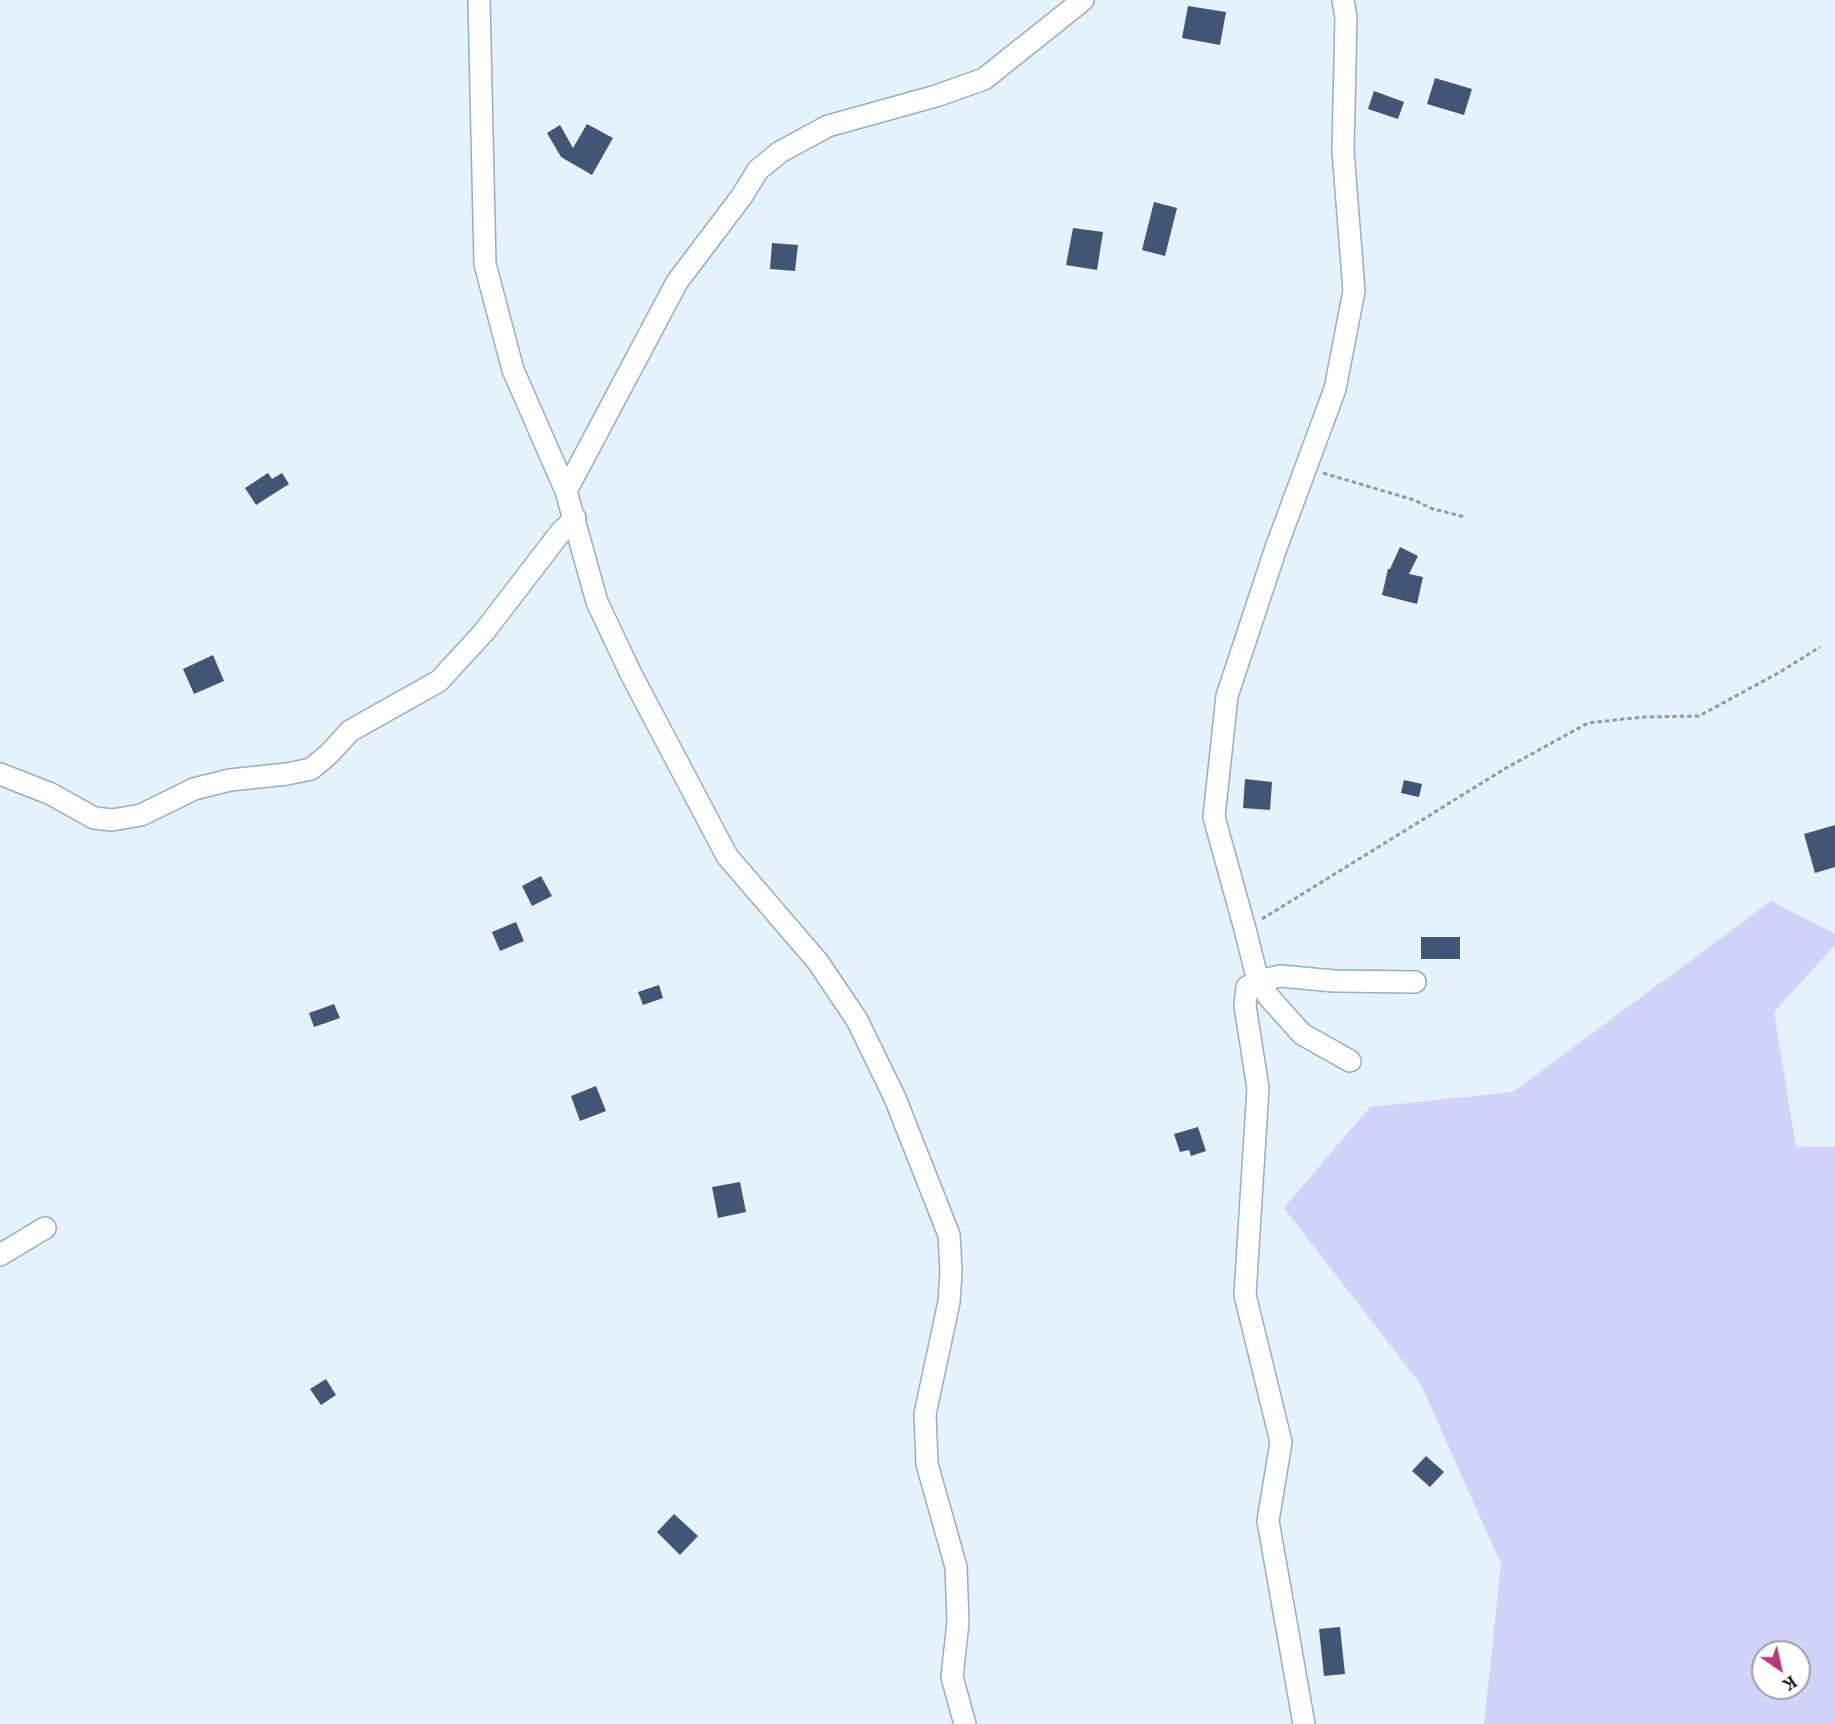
<!DOCTYPE html>
<style>
body{margin:0}
#map{position:relative;width:1835px;height:1724px;overflow:hidden;background:#e5f2fb;font-family:Merriweather,serif}
canvas{display:block}
.north{position:absolute;left:1751px;top:1640px;width:60px;height:60px;box-sizing:border-box;background:#fff;border:2px solid #9ca0a3;border-radius:50%;rotate:146deg;font-size:16px;font-weight:700;line-height:24px;text-align:center;color:#071219}
.north::after{content:'';display:block;margin:auto;width:21px;height:27px;background:#ba367b;clip-path:polygon(50% 0,100% 100%,50% 72%,0 100%)}
</style>
<div id="map">
<canvas width="1835" height="1724"></canvas>
<div class="north">K</div>
</div>
<script>
const ctx = document.querySelector('canvas').getContext('2d');
ctx.lineJoin = 'round';
function fillPath(path, color) { ctx.fillStyle = color; ctx.fill(path, 'evenodd'); }
function trace(path, color, width, dash) { ctx.strokeStyle = color; ctx.lineWidth = width; ctx.lineCap = dash ? 'butt' : 'round'; ctx.setLineDash(dash || []); ctx.stroke(path); }
fillPath(new Path2D(`
 M1771,901L1835,934V945L1774,1012L1796,1147H1835V1724H1484L1501,1564L1421,1385L1284,1208L1370,1107L1513,1092ZM1763,1652H1799V1688H1763Z`), '#d1d3fa');
fillPath(new Path2D(`
 M1188,6L1226,12L1220,45L1182,38Z
 M1435,78L1472,89L1464,115L1427,104Z
 M1374,91L1404,102L1398,119L1368,109Z
 M587,124L613,138L592,175L561,157L547,133L560,125L573,148Z
 M1154,202L1177,208L1165,256L1142,250Z
 M1073,228L1103,232L1097,270L1066,265Z
 M772,243L798,245L795,271L770,269Z
 M268,473L272,479L282,473L289,484L256,505L245,488Z
 M1400,547L1418,556L1409,574L1423,577L1417,604L1382,595L1388,569H1390Z
 M213,655L224,681L194,694L183,669Z
 M1245,779L1272,782L1270,810L1243,808Z
 M1404,780L1422,784L1419,797L1401,793Z
 M1835,825V867L1815,873L1804,834Z
 M541,876L552,896L532,906L522,886Z
 M516,922L524,941L500,951L492,932Z
 M1421,937H1460V959H1421Z
 M659,985L663,998L643,1005L638,992Z
 M334,1004L340,1018L314,1027L309,1013Z
 M596,1086L606,1111L580,1121L571,1096Z
 M1198,1127L1206,1151L1191,1156L1189,1150L1180,1152L1174,1134Z
 M740,1182L746,1212L718,1218L712,1187Z
 M326,1379L336,1395L321,1405L310,1389Z
 M1426,1456L1444,1472L1430,1487L1412,1471Z
 M674,1514L698,1536L680,1555L657,1532Z
 M1340,1627L1345,1674L1324,1676L1319,1629Z`), '#425575');
const minor = new Path2D(`
 M479,0L485,264L513,370L566,491L597,602L631,674L727,856L818,962L857,1020L895,1098L949,1235L951,1271L949,1302L925,1414L927,1464L956,1567L958,1622L952,1677L965,1724
 M1343,0L1346,17L1343,151L1354,291L1335,389L1276,548L1227,696L1214,817L1245,929L1258,981L1280,976L1334,981L1415,982
 M566,491L677,282L742,196L758,170L780,152L828,126L936,96L984,79L1083,0
 M0,774L51,794L94,818L112,820L141,815L194,789L230,780L287,774L311,769L329,754L350,731L439,681L484,632L560,533L575,518
 M1258,981L1247,987L1245,1006L1258,1088L1245,1295L1281,1442L1268,1521L1304,1724
 M1260,981L1268,996L1302,1034L1350,1061
 M0,1255L45,1228`);
trace(minor, '#91b0c4', 24);
trace(new Path2D(`
 M1323,473L1414,500L1433,509L1465,517
 M1262,919L1506,768L1588,723L1643,717L1699,716L1780,672L1820,647`), '#909ca4', 3, [4.5, 3]);
trace(minor, '#fff', 21);
</script>
